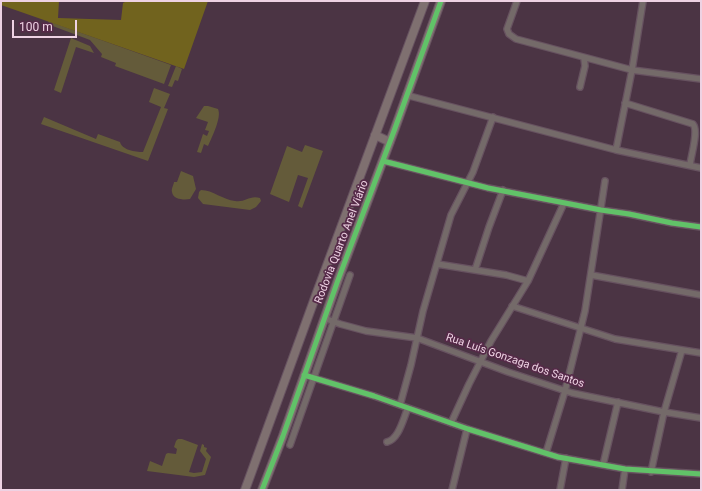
<!DOCTYPE html>
<meta charset="utf-8">
<style>
body{margin:0}
#map{position:relative;width:702px;height:491px;overflow:hidden;background:#4b3444;font-family:Roboto,sans-serif}
canvas{display:block}
.frame{position:absolute;inset:0;border:2px solid #eed2e3;pointer-events:none}
.scale{position:absolute;left:12px;top:20px;width:65px;height:18px;box-sizing:border-box;border:2px solid #eed2e3;border-top:0;padding-left:5px;font-size:12px;line-height:14px;white-space:nowrap;color:#eed2e3;-webkit-text-stroke:3px #552a48;paint-order:stroke}
</style>
<div id="map">
<canvas width="702" height="491"></canvas>
<div class="frame"></div>
<div class="scale">100 m</div>
</div>
<script>
const ctx = document.querySelector('canvas').getContext('2d');
ctx.lineJoin = 'round';
function fillPath(path, color) { ctx.fillStyle = color; ctx.fill(path, 'evenodd'); }
function trace(path, color, width, dash) { ctx.strokeStyle = color; ctx.lineWidth = width; ctx.lineCap = dash ? 'butt' : 'round'; ctx.setLineDash(dash || []); ctx.stroke(path); }
function label(font, color, halo, rows, align = 'center') {
  ctx.font = font + ' Roboto,sans-serif'; ctx.lineWidth = 3.5; ctx.setLineDash([]); ctx.textBaseline = 'middle'; ctx.strokeStyle = halo; ctx.fillStyle = color; for (const [text, x, y, turn = 0] of rows) {
    ctx.save(); ctx.translate(x, y); ctx.rotate((+turn || 0) * Math.PI / 180); ctx.textAlign = isNaN(turn) ? turn : align; if (halo) ctx.strokeText(text, 0, 0); ctx.fillText(text, 0, 0); ctx.restore();
  }
}
fillPath(new Path2D(`
 M48,21L171,65L164,84L115,66L116,63L101,57L102,54L90,40L50,25Z
 M71,38L90,46L94,53L76,47L61,93L54,90Z
 M176,66L182,69L178,81L175,80L172,87L168,86Z
 M154,88L170,94L164,108L168,109L148,161L41,124L44,117L96,139L98,134L120,142C122,150 135,152 143,152L161,107L149,102Z
 M204,106H208L218,109C222,117 212,137 208,146L204,144L201,153L197,152L203,134L207,136L209,131L205,130L208,122L196,118Z
 M305,145L323,151L302,208L298,206L308,178L298,175L289,202L270,194L287,146L302,152Z
 M181,171L193,176L196,189L190,199C185,200 173,200 172,192C171,189 174,184 174,182H177Z
 M201,190C213,190 223,200 235,201C245,203 249,195 260,198L261,201L256,207L250,210L203,204L198,198L199,192Z
 M178,439H182L198,445L189,472L194,473L202,472L206,459L200,451L202,444L204,445V447L207,448L206,451L211,457L205,475L194,477L147,471L150,461L162,466L166,454L168,453L176,454L177,449L174,447L176,441Z`), '#645b3a');
fillPath(new Path2D(`
 M1,1H59L58,18L121,20L123,3L127,1H208L184,69L1,5Z`), '#71631e');
const minor = new Path2D(`
 M517,1L507,29L509,34L516,39L632,70L701,79
 M580,87L585,66L584,58
 M406,95L616,150L701,168
 M625,103L693,124C699,131 691,155 690,165
 M616,150L632,70L643,1
 M383,161L488,188L601,210L629,214L672,223L701,227
 M437,264L506,275L528,281
 M475,270L489,227L503,190
 M591,275L701,295
 M512,306L615,339L701,353
 M324,318L340,324L366,331L417,338L508,372L572,393L664,412L701,418
 M304,375L374,396L468,429L558,457L625,469L701,474
 M400,405L411,365L423,311L451,215L473,172L493,117
 M451,423L469,384L491,341L528,281L564,203
 M387,442C399,439 403,419 408,408
 M290,445L350,275
 M546,453L565,391L585,311L605,181
 M603,465L618,402
 M651,472L664,412L682,350
 M452,490L467,429
 M560,490L566,458
 M622,490L625,469`);
const highway = new Path2D(`
 M375,135L390,142
 M245,490L316,295L425,1
 M262,490L283,436L338,280L394,131L441,1`);
trace(minor, '#675260', 8);
trace(highway, '#675260', 10);
trace(minor, '#746a69', 5.5);
trace(highway, '#7f7070', 8);
trace(new Path2D(`
 M383,161L488,188L601,210L629,214L672,223L701,227
 M304,375L374,396L468,429L558,457L625,469L701,474
 M262,490L283,436L338,280L394,131L441,1`), '#61c268', 5);
label('11px', '#eed2e3', '#552a48', [
 ["Rodovia Quarto Anel Viário",342,242,-69],
 ["Rua Luís Gonzaga dos Santos",515,361,19]
]);
</script>
